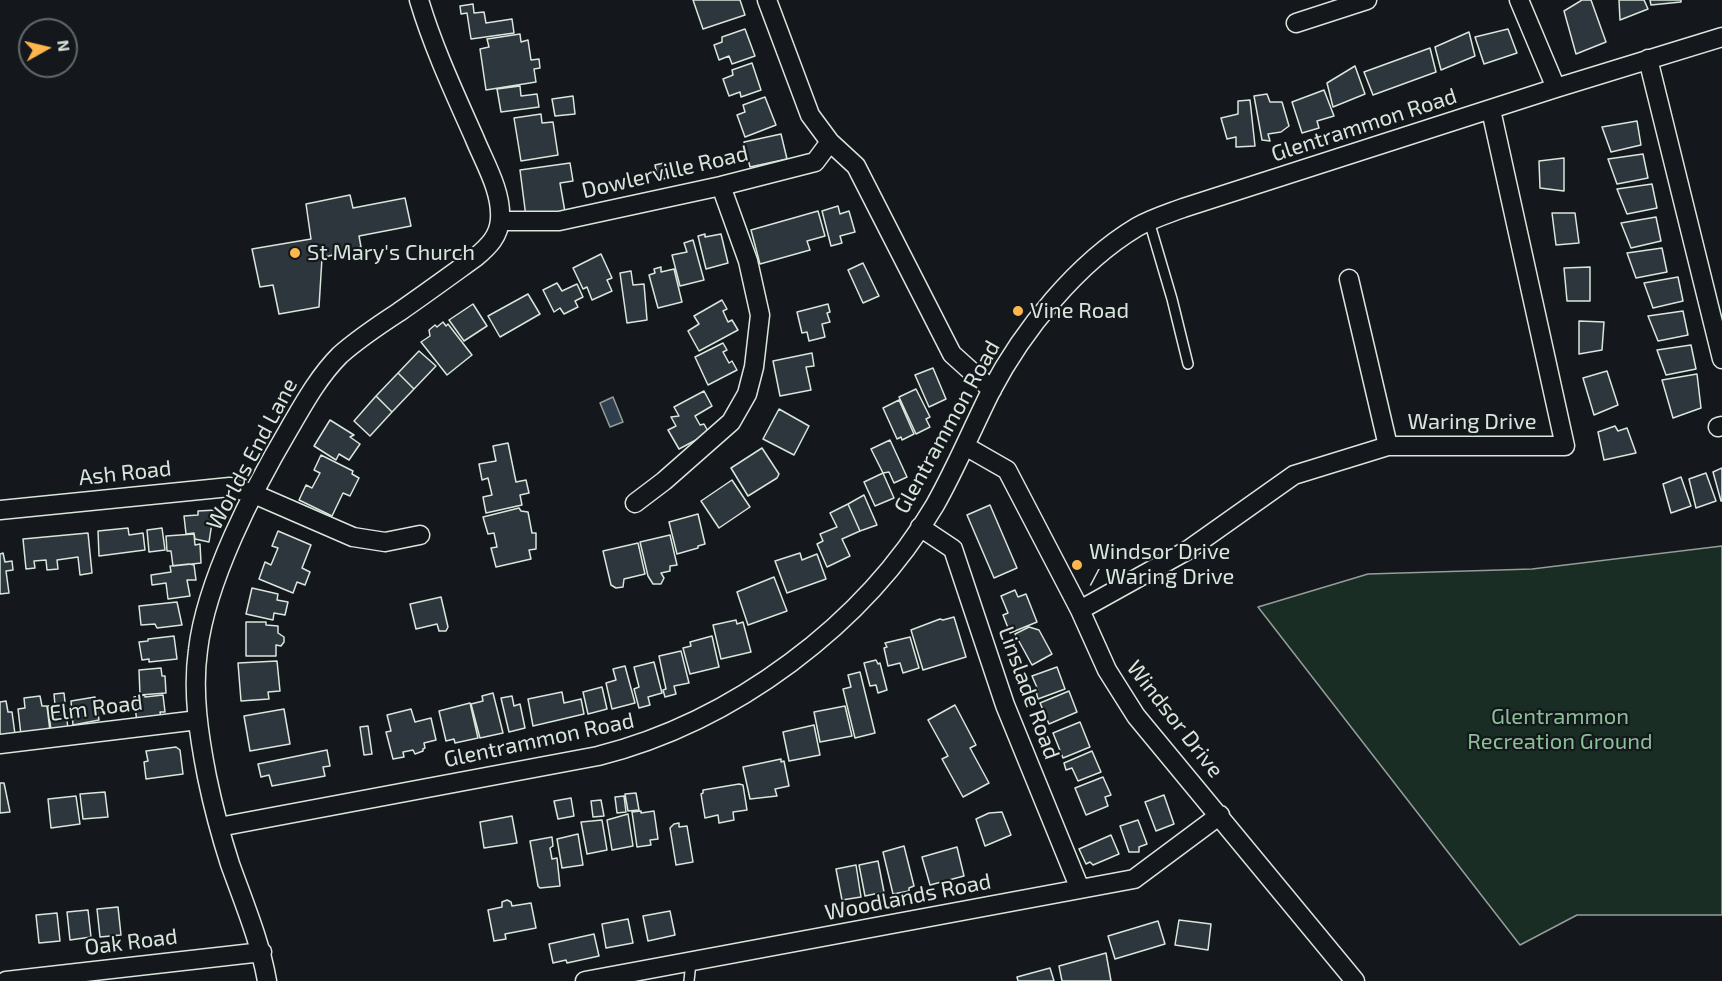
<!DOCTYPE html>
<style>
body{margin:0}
#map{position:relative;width:1722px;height:981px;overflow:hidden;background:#14181c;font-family:"Exo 2",sans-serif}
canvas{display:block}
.north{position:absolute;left:18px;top:18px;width:60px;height:60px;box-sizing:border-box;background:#14181c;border:2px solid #626a69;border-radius:50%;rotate:82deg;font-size:16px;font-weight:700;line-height:24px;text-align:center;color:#d8e6dc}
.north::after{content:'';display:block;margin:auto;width:21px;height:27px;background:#ffb74d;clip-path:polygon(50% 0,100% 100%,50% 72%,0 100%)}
</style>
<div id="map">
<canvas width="1722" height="981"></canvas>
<div class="north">N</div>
</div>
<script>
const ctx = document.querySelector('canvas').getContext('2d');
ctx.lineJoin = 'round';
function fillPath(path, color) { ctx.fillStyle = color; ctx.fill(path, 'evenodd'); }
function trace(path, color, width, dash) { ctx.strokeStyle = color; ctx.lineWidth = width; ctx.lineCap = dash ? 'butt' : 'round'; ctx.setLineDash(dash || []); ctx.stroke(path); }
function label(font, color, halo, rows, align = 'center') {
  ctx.font = font + ' "Exo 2",sans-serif'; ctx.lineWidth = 4.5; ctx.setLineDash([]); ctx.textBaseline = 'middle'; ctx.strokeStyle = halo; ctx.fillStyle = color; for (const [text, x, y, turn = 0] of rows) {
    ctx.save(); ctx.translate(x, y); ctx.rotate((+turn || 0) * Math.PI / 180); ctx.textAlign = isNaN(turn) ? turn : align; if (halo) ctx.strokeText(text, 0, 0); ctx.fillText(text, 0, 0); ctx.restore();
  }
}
const green = new Path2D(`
 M1722,546V915H1577L1520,945L1258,607L1368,574L1532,569Z`);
fillPath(green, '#1a2d24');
trace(green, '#939e99', 1.5);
const water = new Path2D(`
 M613,397L623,422L610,427L600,403Z`);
fillPath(water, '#2f3f4d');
trace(water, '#939e99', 1.5);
const building = new Path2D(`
 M693,0H740L745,15L703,29Z
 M1582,0H1591L1606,42L1576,54L1564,11Z
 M1619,0H1644L1648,9L1620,20Z
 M1650,0H1681V2L1651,5Z
 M473,4L474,13L484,12L486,23L512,19L514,33L471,39L467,13L461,14L460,6Z
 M745,29L755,56L732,64L729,56L719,60L714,45L722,42V37Z
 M1508,29L1517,53L1484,64L1475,37Z
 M1469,32L1475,56L1441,70L1435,47Z
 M520,34L521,42L528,40L531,60L539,59L540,68L534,69L536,82L486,90L480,49L489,47L487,39Z
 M1430,48L1436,72L1373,95L1364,72Z
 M752,63L761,90L741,97L740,92L729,96L723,79L733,75L732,70Z
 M1355,66L1365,94L1333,107L1327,83Z
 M520,86L521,96L537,94L539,107L501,112L497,89Z
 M1324,90L1334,116L1317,121L1319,128L1302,133L1292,102Z
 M1267,94L1270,102H1282L1289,126L1281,132L1268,134L1270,141L1262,140L1254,96Z
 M573,96L575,114L555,116L552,99Z
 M765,97L776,125L745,137L737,115L745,112L743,105Z
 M1250,100L1255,146L1236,147V137L1227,139L1221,118L1238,114V101Z
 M541,114L542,123L553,122L558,155L521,161L514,118Z
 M1637,121L1641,145L1611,152L1602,127Z
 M781,134L787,159L750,167L744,142Z
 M1643,154L1648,178L1617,184L1608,159Z
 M1564,158V191L1540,188L1539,161Z
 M570,163L573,181L560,183L565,212L526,217L520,170Z
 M664,163L667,178L658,180L655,165Z
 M1652,184L1657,208L1627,214L1617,189Z
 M350,195L353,208L405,198L411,226L359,236L361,247L322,258L319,307L279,314L273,285L260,287L252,249L311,239L306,204Z
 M838,206L840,214L849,211L855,232L840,236L842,243L831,246L822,211Z
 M818,211L825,236L807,241L810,250L760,264L751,230Z
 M1552,213H1575L1579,243L1556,245Z
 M1656,217L1661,241L1631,248L1621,223Z
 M705,234V237L721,234L728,263L706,269L698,236Z
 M693,240L704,280L680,286L672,255L687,252L684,243Z
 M1662,248L1667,272L1636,278L1627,253Z
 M601,254L612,278L607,280L612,291L592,300L587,287L583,289L573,268Z
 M863,263L879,296L863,303L848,270Z
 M661,267V272L674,269L682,302L658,308L649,275L655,273L654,269Z
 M1590,267V301H1567L1564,268Z
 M631,271L633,285L644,284L647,320L627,323L620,273Z
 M1678,277L1683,301L1653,308L1644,283Z
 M557,283L562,291L577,284L583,297L575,301L578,307L564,314L560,308L554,312L543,290Z
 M528,294L540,314L500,337L488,316Z
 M722,300L727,309L723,311L728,322L732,320L738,330L699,351L688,331L699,324L694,316Z
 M473,304L487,326L464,341L449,320Z
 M828,304L830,312L827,313L830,322L822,324L825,337L809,341L807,332L802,333L797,312Z
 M1683,311L1688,335L1658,341L1648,316Z
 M1579,321L1604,322L1602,350L1579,354Z
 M443,322L446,326L448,324L472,355L447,375L421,342L430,336L429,330L435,325L437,327Z
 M723,343L727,350L723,352L729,363L732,361L737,370L708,385L695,357Z
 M1691,345L1696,369L1666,375L1657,350Z
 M419,351L436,366L414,389L398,373Z
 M812,353L814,366L806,367L811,390L780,396L773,361Z
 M933,368L946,399L929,407L915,375Z
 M1607,371L1618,405L1594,415L1583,378Z
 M398,373L414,389L392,412L376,396Z
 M1697,374L1701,408L1673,418L1662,380Z
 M916,389L930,417L926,419L930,427L916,434L899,397Z
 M704,391L712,406L695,416L700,425L704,424L709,433L679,449L668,430L676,426L671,417L679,416L674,407Z
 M376,396L392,412L370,436L354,421Z
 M899,400L914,434L902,440L901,437L897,439L883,408Z
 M779,409L809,426L794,455L763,439Z
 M330,420L354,435L350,437L360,444L349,460L339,454L336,460L314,446Z
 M1615,426L1618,431L1627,428L1636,453L1604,460L1598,432Z
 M890,440L907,477L894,483L889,472L883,473L871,449Z
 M508,443L516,482L526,480L529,493L520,495L522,505L486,513L483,497L492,495L488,478L482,480L479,464L496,461L493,446Z
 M762,448L779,474L777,478L748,496L731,468Z
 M321,455L353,471L352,474L359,478L350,496L343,493L332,516L299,500L306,485L312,488L320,473L314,470Z
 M1722,468V501H1721L1713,472Z
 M883,473L894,498L875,506L864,482Z
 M1706,473L1716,501L1696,508L1689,479Z
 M1681,477L1691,506L1671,513L1663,484Z
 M732,480L750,507L719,528L701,501Z
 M864,495L877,525L860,531L848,504Z
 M848,504L860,531L842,539L850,556L827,567L817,544L823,541L820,534L837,527L830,513Z
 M990,505L1017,568L994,578L967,515Z
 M519,508L521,511L528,512L532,533H536V549L529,550L531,559L496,567L491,548L497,547L494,533L488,534L483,517Z
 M216,510L218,516H213L209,542L195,539L194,533L186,534L184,516L198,515V511Z
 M698,514L705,544L698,546V548L677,554L669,522Z
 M128,528L129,535L143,533L145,550L99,556L98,531Z
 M162,528L165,550L149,552L147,530Z
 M278,531L311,545L302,568L310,572L305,585L297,582L293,593L259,579L265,562L271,565L278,548L272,546Z
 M88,533L92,573L80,575L78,557L57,560L58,569L47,570L46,560L34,561L35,568L26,569L23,539Z
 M194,534L195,545L200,544L201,563L173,566L171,551H167L166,536Z
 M670,535L677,565L670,566V571L661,573L664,578L661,584H653L648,576L640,542Z
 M638,543L645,574L624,579L623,587L616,588L611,585L603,551Z
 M3,553L5,562L12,561L13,570L6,571L9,593L0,594V554Z
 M800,553L802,560L817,554L826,579L787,593L775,561Z
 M189,564L194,565L196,580H187L190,596L168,599L166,583L152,585L151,575L171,572L170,566Z
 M774,577L787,611L748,625L737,592Z
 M252,588L278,594L277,600L288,602L285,615L274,613L273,620L246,614Z
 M1015,590L1018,597L1026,594L1037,622L1010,633L1003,615L1008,613L1001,596Z
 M441,597L448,627L446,631H439L437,624L416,629L410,604Z
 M177,602L182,625L157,628L155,624L141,625L139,606Z
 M954,617L966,657L923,670L911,630L940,619L943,620Z
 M736,620L737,624L743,622L751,652L721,659L713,625Z
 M246,622H266V625L278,626V633L284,637V642L281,646L276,645V656H246Z
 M1029,627L1039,630L1052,654L1032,665L1015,634Z
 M174,636L177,659L149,662V659L142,660L139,642L148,641V639Z
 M712,636L719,667L690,674L683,648L691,646L690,642Z
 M910,637L919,668L903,673L900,663L888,666L884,648L887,647L885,643Z
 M681,651L689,683L674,686L676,694L665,697L663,690L666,689L659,656Z
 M876,660L878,664L880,663L887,690L878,693L876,685L870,686L864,663Z
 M277,661L280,691L268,692L269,699L241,701L238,663Z
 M654,662L662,693L648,697L650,705L639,708L634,689L639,687L634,667Z
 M625,666L635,703L612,709L606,683L616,680L613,669Z
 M1057,667L1065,689L1038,699L1036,691L1038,690L1032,676Z
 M161,668L162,676H165L166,693L140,695L139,670Z
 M860,672L875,733L855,738L843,689L851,687L848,675Z
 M602,687L607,709L588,714L583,692Z
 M1069,691L1077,712L1049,724L1040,703Z
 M562,692L564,703L581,699L584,714L533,726L528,699Z
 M64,693L68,729L51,730L48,706L55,705L54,694Z
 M493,693L503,733L480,738L471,704L483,701L482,696Z
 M145,695V697L163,695L165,712H160L161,718L137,723L134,697Z
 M40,696L42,706H47L50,731L21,735L18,709L25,708L24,698Z
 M512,696L514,706L520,704L525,728L509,732L501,698Z
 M95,697L99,720L73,725L71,701Z
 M6,701L8,712H12L15,734L0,736V702Z
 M470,703L478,738L455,743L454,739L446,741L439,711Z
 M955,705L976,745L970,748L989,783L963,797L942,759L948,756L928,720Z
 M845,706L852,736L820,742L814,712Z
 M284,709L290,744L250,751L244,716Z
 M411,709L415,722L431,718L436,740L424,743L425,748L423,749V751L415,754L413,750L403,752L404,757L393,759L386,732L391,731L387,715Z
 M1080,722L1090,747L1063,758L1053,733Z
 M814,725L820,755L789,761L783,732Z
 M368,726L372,754L364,755L360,727Z
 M176,747L180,750L183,774L146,779L144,762L148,761L146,751Z
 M327,750L330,766L323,767L325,776L272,786L269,775L261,777L258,764Z
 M1092,751L1101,772L1078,781L1072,768L1066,770L1064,763Z
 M781,759V762L784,761L789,786L775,789L777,796L750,799L743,767Z
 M1103,777L1111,795L1105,797L1108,806L1086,815L1075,788Z
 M0,783H4L10,812L0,813Z
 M739,784L743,785L747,810L733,812L734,820L719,823L718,815L705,818L701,794L703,793V790Z
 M105,792L108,817L83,819L80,794Z
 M636,793L639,810L628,811L625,794Z
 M1164,795L1174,824L1156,831L1145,802Z
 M76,796L80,824L51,828L48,799Z
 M624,796L626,812L617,813L615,797Z
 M571,798L574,816L558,819L554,801Z
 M601,800L604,816L593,817L591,801Z
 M641,811V813L654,811L658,839L650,840L651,845L637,847L632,812Z
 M1002,812L1011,835L985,846L976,819L989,813Z
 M628,814L633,846L612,850L607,820Z
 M512,816L517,843L484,848L480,822Z
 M602,820L607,850L587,854L581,822Z
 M1138,820L1147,844L1139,847V852H1129L1120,826Z
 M679,823V827L687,826L693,862L676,865L670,828L674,824Z
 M578,834L583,865L562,868L557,839Z
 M1111,835L1119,854L1093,865L1090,862L1086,864L1079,849Z
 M552,837L553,846L550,848L552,859L557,858L560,886L540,888L538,886L530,841Z
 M904,846L914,886L909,888V891L893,894L883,852Z
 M957,847L964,876L930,885L922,857Z
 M878,861L884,892L865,896L859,865Z
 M856,865L861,897L842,900L836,869Z
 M507,900L511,902L512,906L531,903L536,928L505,934L506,939L494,941L488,910L502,907V902Z
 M118,907L121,935L100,937L97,909Z
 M88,910L91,937L70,940L67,912Z
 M670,911L675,935L648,941L643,916Z
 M57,913L60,941L39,943L36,915Z
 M628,919L633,943L606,948L602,924Z
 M1179,920L1211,924L1208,950L1175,945Z
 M1158,921L1165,944L1115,959L1108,936Z
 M594,934L599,956L567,963L566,960L553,963L549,944Z
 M1106,953L1111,981H1062L1059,966Z
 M1050,968L1054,981H1018L1017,977Z`);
fillPath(building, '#2c363c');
trace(building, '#d8e6dc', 1.5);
const lane = new Path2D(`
 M1149,221L1172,299L1188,364
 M689,981L691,962`);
const street = new Path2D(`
 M767,0L810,115L830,142L856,166L952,354L992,390
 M1519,0L1556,88
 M1296,23L1367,0
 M1648,59L1722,359
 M500,221H559L721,186L815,162L830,142
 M1349,279L1388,446
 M1718,427L1722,426
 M965,446L1007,470L1080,610L1107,670L1136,716L1355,981
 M635,503L664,481L731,422L747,394L754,367L760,315L748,261L721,186
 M0,510L230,487L254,494L353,537L385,542L420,535
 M920,527L953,549L1005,705L1080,889
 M1080,610L1188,550L1294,475L1388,446H1565L1491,110
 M0,744L198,720
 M219,827L598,756C733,722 864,625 935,505C956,468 972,429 991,391C1023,330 1077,263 1137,227C1151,219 1167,214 1183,208L1556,88L1722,37
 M6,981L262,952
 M267,981C260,941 244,903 230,864C221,836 213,806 207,777C199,736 192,692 198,650C206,581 253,490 289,429C304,403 319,376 340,355C358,339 379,325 399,312C425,294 451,275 476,257C489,246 499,236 500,219C502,191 484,162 474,137C454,92 433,47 419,0
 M585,981L1134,879L1220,815`);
trace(lane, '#d8e6dc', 12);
trace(street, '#d8e6dc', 21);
trace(lane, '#14181c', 9);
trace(street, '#14181c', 18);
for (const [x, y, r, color] of [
 [295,253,6,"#ffb74d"],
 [1018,311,6,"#ffb74d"],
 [1077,565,6,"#ffb74d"]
]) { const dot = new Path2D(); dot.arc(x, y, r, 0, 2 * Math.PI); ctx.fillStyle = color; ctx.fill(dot); trace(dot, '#14181c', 2); }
label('22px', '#d8e6dc', '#14181c', [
 ["Glentrammon Road",1364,125,-18],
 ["Dowlerville Road",665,172,-13],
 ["Waring Drive",1472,422],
 ["Glentrammon Road",947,427,-61],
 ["Worlds End Lane",252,454,-62],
 ["Ash Road",125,473,-6],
 ["Linslade Road",1029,693,70],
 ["Elm Road",96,708,-7],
 ["Windsor Drive",1175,719,52],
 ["Glentrammon Road",539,740,-12],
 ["Woodlands Road",908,897,-11],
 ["Oak Road",131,942,-7]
]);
label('22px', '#d8e6dc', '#14181c', [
 ["St Mary's Church",307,253],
 ["Vine Road",1030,311],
 ["Windsor Drive",1089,552],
 ["/ Waring Drive",1089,577]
], 'left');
label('22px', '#8ac095', '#14181c', [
 ["Glentrammon",1560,717],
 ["Recreation Ground",1560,742]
]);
</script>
